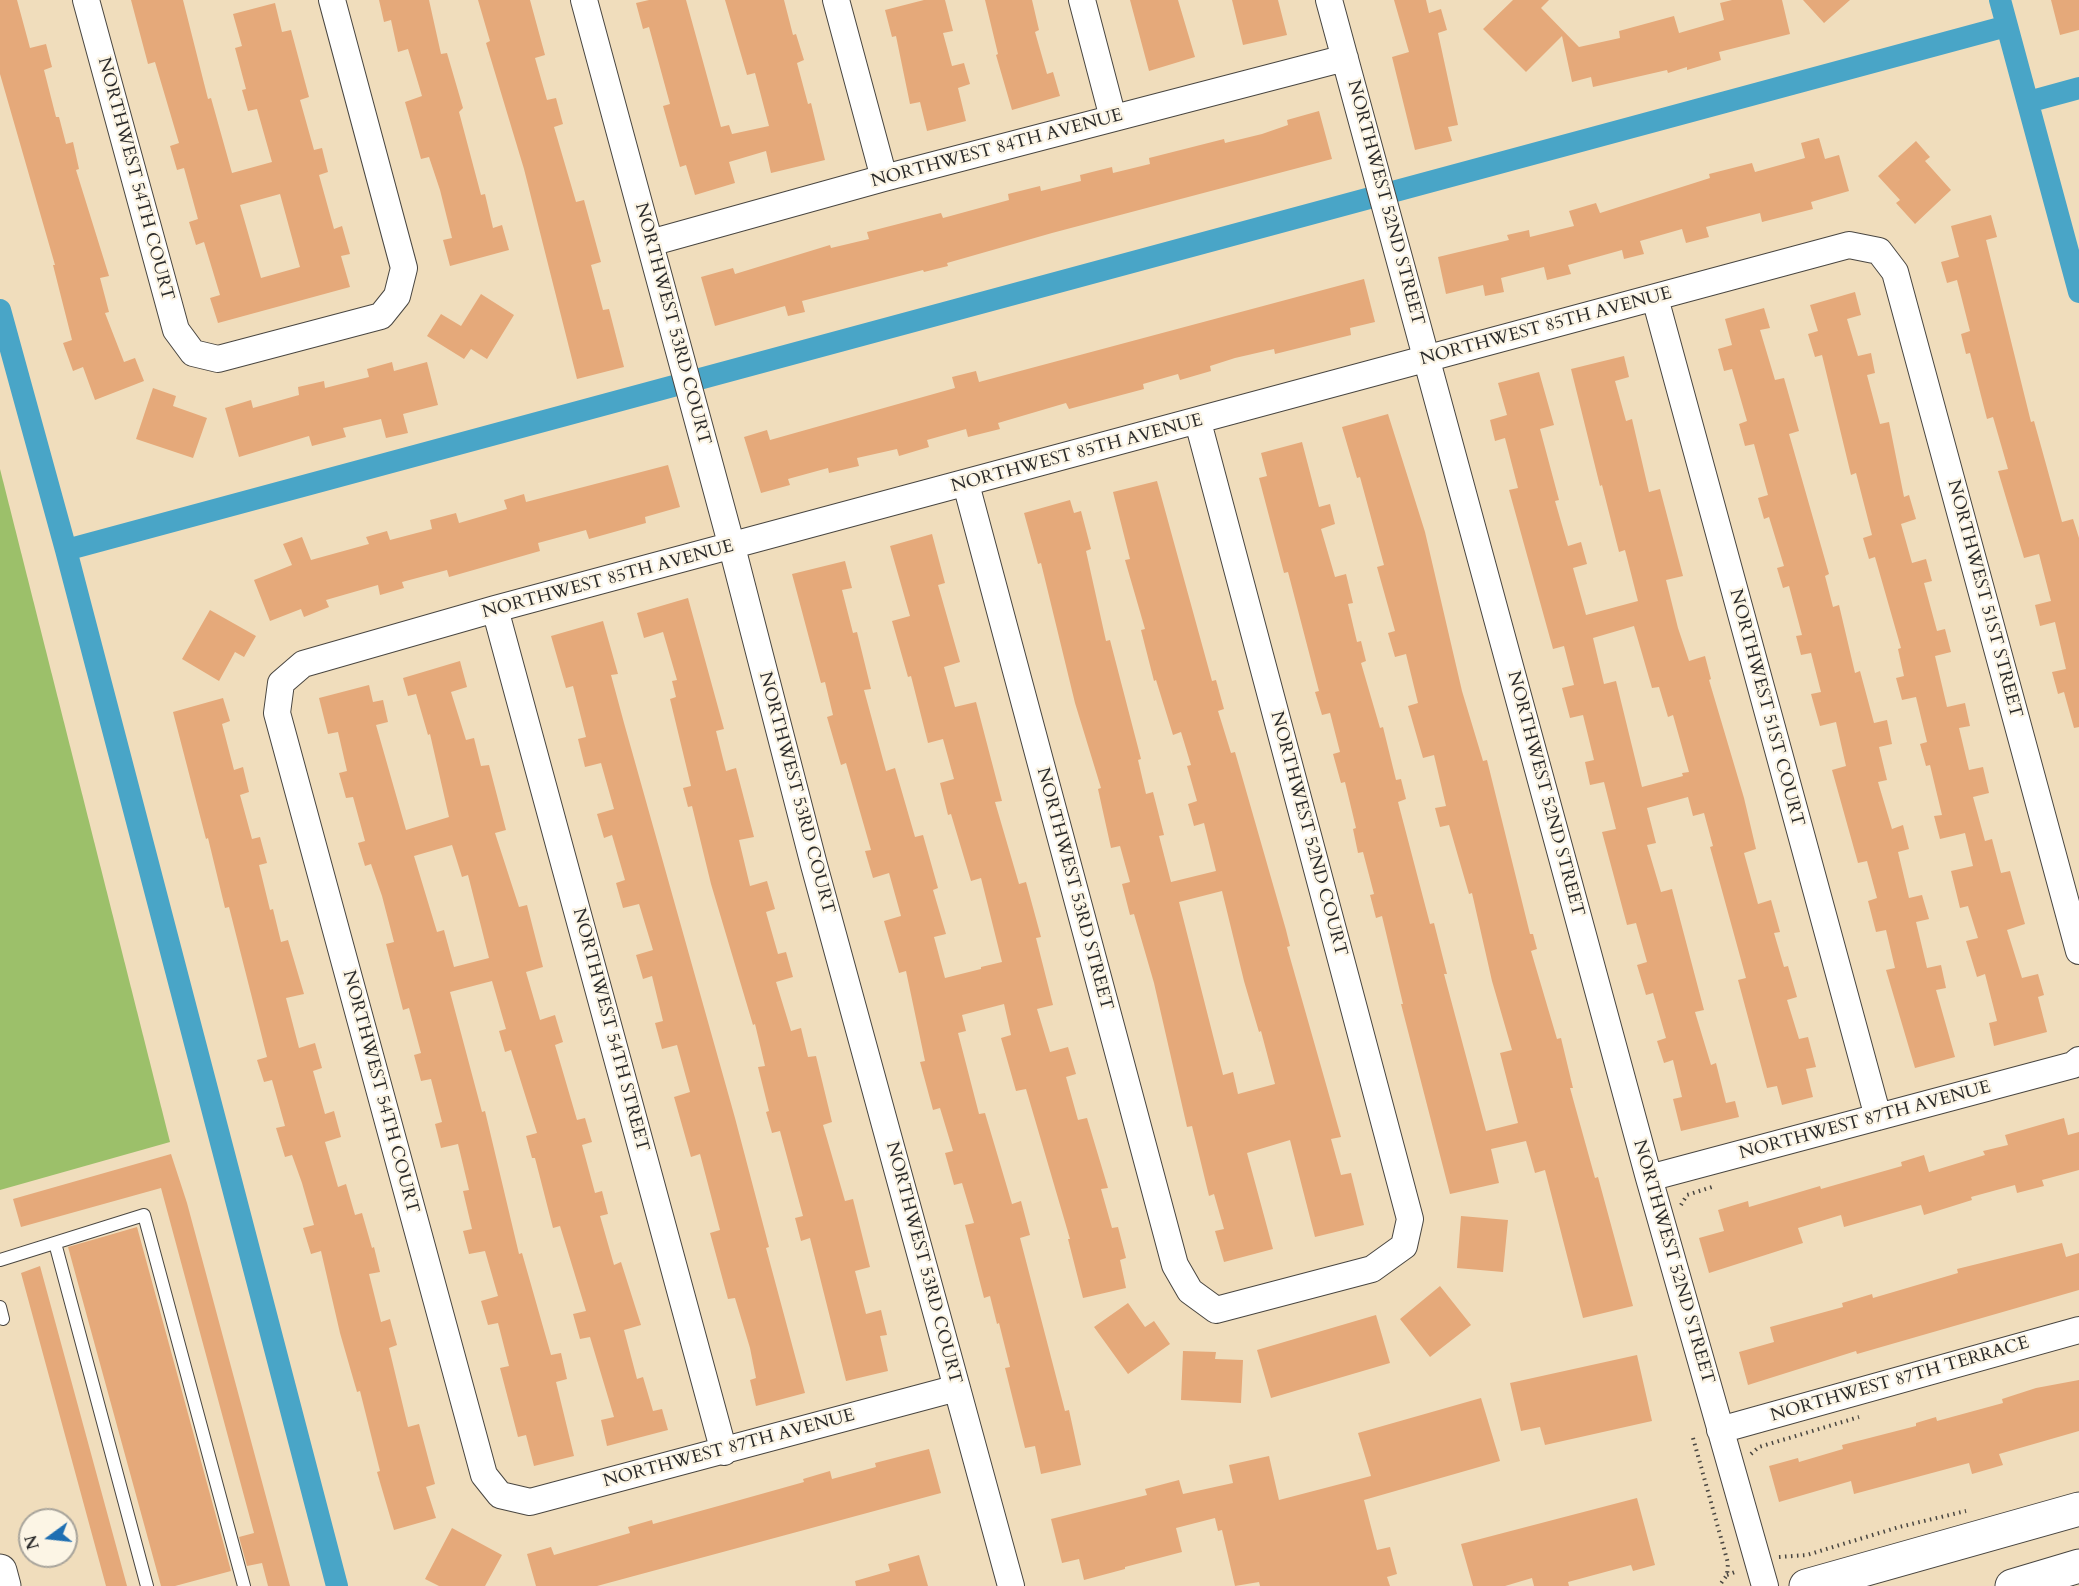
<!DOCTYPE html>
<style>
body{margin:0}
#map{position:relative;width:2079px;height:1586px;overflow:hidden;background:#f0ddbc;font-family:Cardo,serif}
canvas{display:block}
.north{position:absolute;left:18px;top:1508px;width:60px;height:60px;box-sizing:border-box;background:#fcf5e5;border:2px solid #a8a49b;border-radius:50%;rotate:255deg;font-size:16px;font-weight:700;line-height:24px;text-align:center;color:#2b2b2b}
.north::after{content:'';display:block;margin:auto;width:21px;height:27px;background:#1f6fb2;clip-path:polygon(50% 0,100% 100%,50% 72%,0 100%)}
</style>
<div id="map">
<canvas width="2079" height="1586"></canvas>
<div class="north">N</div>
</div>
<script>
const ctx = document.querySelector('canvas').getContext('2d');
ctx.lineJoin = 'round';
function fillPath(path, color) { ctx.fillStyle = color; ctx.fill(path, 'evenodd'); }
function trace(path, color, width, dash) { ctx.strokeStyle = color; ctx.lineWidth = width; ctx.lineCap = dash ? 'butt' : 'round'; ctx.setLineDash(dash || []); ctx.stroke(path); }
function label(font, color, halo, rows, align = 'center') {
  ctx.font = font + ' Cardo,serif'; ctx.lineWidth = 4.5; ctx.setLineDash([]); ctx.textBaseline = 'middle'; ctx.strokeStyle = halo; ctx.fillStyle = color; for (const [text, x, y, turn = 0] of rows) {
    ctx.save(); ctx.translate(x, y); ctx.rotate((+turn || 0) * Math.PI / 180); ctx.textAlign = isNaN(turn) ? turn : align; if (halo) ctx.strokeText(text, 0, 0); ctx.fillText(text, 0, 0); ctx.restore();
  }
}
fillPath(new Path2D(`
 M0,469L170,1142L0,1190Z`), '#9cc06a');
trace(new Path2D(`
 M2000,0L2079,292
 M2028,102L2079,88
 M0,310L66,550L337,1586
 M66,550L2007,26`), '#49a5c7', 22);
fillPath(new Path2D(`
 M0,0H17L30,48L46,44L52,67L44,70L56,117H59L66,144L73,142L79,169L76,170L109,276L100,278L109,312L105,313L124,362L135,358L144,381L95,400L83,367L73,371L63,343L72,340L53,265H55L0,74Z
 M131,0H183L208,99L211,98L232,173L272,162L257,109L248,111L242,90L246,89L235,48L242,46L233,14L275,3L282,32L291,30L309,97L300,100L314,150L322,148L328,172L319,175L334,229L342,226L350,254L341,256L350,287L218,323L210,298L220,295L204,242L196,245L189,222L198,219L184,168L177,170L170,146L179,143L155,62L148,64ZM280,194L300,267L261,278L240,205Z
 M379,0H429L441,54L447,53L463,108L459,112L481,195L485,194L493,228L502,225L509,250L450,266L443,240L452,238L440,190L429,157L421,159L405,102L422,96L408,49L398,52L391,20L384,22Z
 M478,0H530L545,55L535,58L547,100L556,98L563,124L554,127L576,202L584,200L601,262L591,265L603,310L609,309L624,367L577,379L524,169L486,43L490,41Z
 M649,0H686L721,127L729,125L732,134L769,126L755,73L747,75L725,0H784L793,35L796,34L804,60L797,63L808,104L811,103L825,160L771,173L766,151L729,162L735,183L695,195L686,165L680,167L663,106L670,104L649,27L643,29L636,3Z
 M924,0H945L953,31L943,33L952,66L964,63L970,84L958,88L966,121L927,131L920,102L910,104L896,36L892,37L885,10Z
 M985,0H1032L1039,30L1035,32L1047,74L1053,72L1060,96L1012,110L996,55L998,54Z
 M1130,0H1178L1195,57L1149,71Z
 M1232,0H1278L1287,35L1243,45Z
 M1394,0H1426L1429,13L1441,9L1447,30L1438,33L1458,125L1448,127L1452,141L1415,150L1392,57L1409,52Z
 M1513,0H1549L1541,8L1579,47L1620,38L1619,31L1674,16L1679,33L1724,20L1720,3L1732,0H1782L1790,34L1719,52L1721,60L1687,70V67L1668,73L1667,70L1593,87L1591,77L1572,82L1562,36L1526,72L1483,29Z
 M1803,0H1850L1824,23Z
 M2051,0H2079V30L2060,35Z
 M1319,111L1332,159L1052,233L947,263L948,266L924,272L923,270L802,301L805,312L788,316L785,306L715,326L701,277L733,268L735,274L830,245L831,248L869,239L867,232L941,213L943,218L1009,200L1008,194L1040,186L1041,191L1081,181L1080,175L1112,167L1113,173L1150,164L1149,158L1224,139L1225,143L1262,134L1288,125L1287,120Z
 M1819,138L1825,159L1839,155L1849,191L1811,202L1813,209L1762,222L1760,213L1706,227L1709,237L1686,243L1682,229L1640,241L1644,254L1624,259L1622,250L1568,265L1571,274L1547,280L1544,267L1501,278L1504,292L1485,296L1483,285L1446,294L1438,257L1509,240L1507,235L1529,230L1530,237L1574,226L1569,211L1596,203L1600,213L1710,178L1709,174L1752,163L1755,172L1805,158L1801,143Z
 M1916,141L1930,157L1925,161L1951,190L1915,224L1896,203L1900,200L1878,176Z
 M1991,215L1997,237L1986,240L2031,422L2034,421L2062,522L2073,519L2079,538V727L2074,728L2064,692L2058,694L2052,672L2066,669L2055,622L2040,626L2035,605L2051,601L2039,554L2024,558L1998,471L2008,469L1993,417L1987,419L1970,353L1966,354L1961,334L1970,331L1957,280L1947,283L1941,262L1959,257L1951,226Z
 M1364,279L1375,322L1350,328L1351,335L1275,354L1274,349L1235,358L1210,366L1211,371L1180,380L1178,374L1143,384L1144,389L1069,409L1066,403L998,423L1000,429L968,437L966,429L927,440L929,447L899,456L897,449L857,458L859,466L829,473L828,468L788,479L790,485L761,493L744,437L767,430L770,440L955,388L952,377L976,371L979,382Z
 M1855,292L1861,315L1847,319L1858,356L1871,353L1875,373L1867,375L1880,424L1889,422L1904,497L1909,495L1916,519L1901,524L1912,563L1926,559L1932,581L1924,583L1937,631L1945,629L1951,652L1935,656L1947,707L1965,703L1970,726L1959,728L1969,770L1983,767L1989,793L1973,797L1985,841L1992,839L2001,873L2010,871L2025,924L2007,930L2022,978L2038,974L2044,995L2038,997L2047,1032L1994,1046L1989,1023L1997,1021L1985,974L1977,977L1966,941L1978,938L1968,906L1960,908L1951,871L1973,866L1965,833L1940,839L1934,816L1942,815L1930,765L1926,766L1920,744L1927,742L1916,697L1902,700L1896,678L1904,676L1898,649L1901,648L1875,557L1869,559L1863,538L1872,535L1856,473L1851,475L1822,355L1815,357L1808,334L1818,331L1810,305Z
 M481,294L514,315L487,359L471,349L464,359L427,336L441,314L461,326Z
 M1764,308L1770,328L1760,330L1775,380L1784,378L1799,431L1789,434L1829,574L1825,576L1833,607L1839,605L1855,673L1860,671L1874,723L1887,720L1892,744L1879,747L1887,780L1878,782L1892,829L1903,825L1909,849L1898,852L1909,898L1922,895L1929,919L1916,922L1927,968L1941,965L1946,988L1936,990L1955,1057L1915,1068L1886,970L1895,968L1886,930L1876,932L1868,901L1877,898L1867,861L1858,863L1832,770L1846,766L1836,722L1820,726L1811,694L1821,692L1811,653L1801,655L1796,636L1802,635L1789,586L1783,588L1777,568L1784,566L1769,517L1764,519L1758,498L1768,495L1754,444L1745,446L1739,424L1747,421L1732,369L1724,371L1718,349L1732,345L1725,319Z
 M1624,356L1629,377L1615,381L1626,421L1632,419L1649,492L1660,489L1683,576L1666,580L1678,628L1689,661L1705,656L1711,679L1709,680L1744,798L1756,849L1744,853L1758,904L1771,900L1780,932L1774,933L1784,967L1788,966L1797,997L1787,1000L1799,1039L1808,1037L1816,1067L1806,1069L1813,1097L1782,1105L1777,1086L1767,1088L1738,980L1746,978L1710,847L1713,846L1704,813L1693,816L1688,797L1647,808L1656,843L1647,845L1661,892L1672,889L1704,1010L1695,1012L1711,1065L1716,1063L1726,1103L1735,1101L1739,1117L1681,1131L1673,1099L1682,1097L1673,1060L1664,1063L1657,1041L1666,1038L1653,993L1646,995L1637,965L1647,962L1636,923L1627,925L1602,832L1616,829L1604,782L1590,785L1585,762L1594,760L1583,715L1570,718L1562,688L1574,685L1564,646L1553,649L1509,490L1518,488L1505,438L1495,441L1490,420L1507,415L1498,383L1539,372L1554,425L1540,429L1559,500L1555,501L1568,546L1581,542L1587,564L1573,568L1586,615L1638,601L1625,550L1619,552L1602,485L1600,486L1571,369ZM1634,626L1652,688L1659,687L1668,717L1673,715L1689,772L1682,773L1683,776L1642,787L1616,681L1604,684L1593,638Z
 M392,362L394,371L427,362L438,405L403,414L408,433L386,438L381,419L343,428L346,437L312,446L309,436L239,457L225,408L251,400L253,408L299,395L298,387L324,381L325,388L369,377L367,369Z
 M153,388L176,396L173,406L207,418L193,458L136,439Z
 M1388,414L1425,532L1462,691L1483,761L1487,760L1530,934H1533L1537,949L1531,951L1557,1039L1561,1038L1573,1088H1570L1595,1178L1598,1177L1633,1306L1583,1318L1545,1170L1535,1173L1526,1141L1491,1149L1499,1183L1450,1194L1401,1004H1403L1382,916L1376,918L1370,895L1374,894L1363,852L1358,853L1353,829L1356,828L1345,782L1341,783L1333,754L1340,752L1330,713L1322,715L1315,692L1319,691L1288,572L1284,573L1259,478L1267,476L1261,453L1302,442L1319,507L1330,504L1335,524L1321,529L1335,577L1346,574L1353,603L1348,604L1357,642L1361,641L1366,661L1361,663L1380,728L1383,727L1396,780L1401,779L1406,799L1398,802L1430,924L1434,923L1447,974H1444L1486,1131L1518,1123L1500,1053L1512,1050L1492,981L1472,893L1469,894L1449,825L1440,827L1435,808L1446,806L1434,755L1423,758L1408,706L1418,703L1406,654L1395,657L1388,633L1395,631L1377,567L1384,565L1360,477L1357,478L1342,427Z
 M668,465L680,507L645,517L646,523L589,539L586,530L538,543L540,551L449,577L447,570L402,582L404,588L380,595L378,585L326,600L329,607L304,617L301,609L270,621L254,580L292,565L283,544L302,537L311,560L369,544L366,537L387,531L390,540L432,529L430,520L456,513L459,523L507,509L504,500L524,494L526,502Z
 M1157,481L1212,681L1216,680L1224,709L1218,711L1231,753L1235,752L1286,930L1290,946L1287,947L1341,1137L1331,1139L1341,1175L1351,1173L1364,1225L1315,1237L1290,1140L1247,1153L1273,1249L1224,1262L1215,1231L1224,1229L1214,1194L1209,1196L1192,1126L1187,1127L1154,983L1134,914L1130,915L1122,884L1130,882L1120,846L1111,848L1098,789L1101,788L1075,703L1041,563L1038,564L1024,513L1070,500L1074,513L1081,511L1091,549L1086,551L1106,641L1110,640L1141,759L1138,760L1146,794L1153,792L1164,835L1159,836L1171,882L1216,871L1204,823L1194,826L1188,804L1197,801L1187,766L1191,765L1181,732L1173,735L1156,680L1154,681L1141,630L1145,629L1125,560L1130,559L1113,492ZM1222,891L1244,981L1259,1032L1261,1031L1275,1084L1238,1094L1233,1072L1223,1075L1179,902Z
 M932,534L945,583L938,585L960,662L944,667L955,707L976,702L1002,801L995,802L1019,884L1026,882L1041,937L1036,938L1053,1005L1037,1009L1050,1052L1068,1047L1076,1074L1066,1077L1078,1120L1087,1118L1108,1188L1101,1189L1112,1228L1118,1227L1126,1258L1120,1260L1126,1288L1083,1298L1068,1239H1070L1026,1089L1016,1091L1001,1038L1011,1035L1004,1004L962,1015L966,1031L958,1033L979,1114L985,1113L1012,1204L1021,1201L1030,1235L1020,1238L1065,1411L1069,1410L1081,1465L1041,1474L1035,1446L1025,1448L1005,1368L1010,1367L999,1323L997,1324L990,1296L984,1298L965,1225L974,1223L962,1183L954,1185L945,1153L953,1151L940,1108L933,1110L920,1062L925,1061L906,971L899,973L884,921L901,916L889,873L873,878L865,851L871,850L846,763L841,765L827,717L833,715L825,682L821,683L792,574L845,561L852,588L842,590L853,633L857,632L871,689L864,690L886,771L895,768L915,837L923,835L938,888L933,890L946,934L934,937L945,978L981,969V967L1002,962L981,878L971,881L951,814L948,815L940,783L954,779L943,739L928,743L911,676L908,677L892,621L910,616L890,546Z
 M688,598L724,729L716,731L726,771L736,768L754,837L739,840L750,886L767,881L775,909L766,912L778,954L786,952L793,977L776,982L791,1031L801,1028L808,1057L816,1056L832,1122L823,1125L845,1201L853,1199L870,1267L855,1271L866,1314L881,1310L887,1335L880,1336L888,1371L846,1381L810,1238L801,1241L795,1218L803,1216L780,1131L772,1133L766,1112L769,1111L758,1067L765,1066L755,1024L753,1025L711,884L692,806L688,807L683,788L691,786L670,699L676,697L672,681L677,680L663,632L644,638L637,613Z
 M210,610L256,636L244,657L235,652L219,681L182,659Z
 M603,621L618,674L611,675L624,723L735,1118L769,1247L766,1248L805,1393L756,1406L750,1380L756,1378L750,1348L735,1298L728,1299L710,1233L720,1230L700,1154L691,1157L674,1097L690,1092L677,1045L662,1049L655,1023L663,1021L652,976L643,979L636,955L653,950L639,904L623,908L616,883L625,880L612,835L604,838L597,814L614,809L601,763L585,767L578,739L586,737L573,686L566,688L551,636Z
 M460,661L467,687L451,692L466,740L474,738L481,766L489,765L506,830L495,833L519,907L527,905L543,967L526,972L540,1020L555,1015L563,1042L555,1045L577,1120L585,1118L592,1142L582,1145L595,1193L602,1191L608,1214L600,1216L614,1265L621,1262L641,1325L624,1330L637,1379L643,1377L653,1411L662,1409L668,1430L607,1446L601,1420L614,1417L590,1337L580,1339L573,1314L586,1311L560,1226L553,1228L535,1158H532L526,1136L537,1133L511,1050L505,1052L499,1031L506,1029L492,981L450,992L482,1112L485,1111L519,1254L522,1253L551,1355L561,1353L567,1379L556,1382L574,1456L534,1466L526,1435L518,1437L500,1368L509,1366L498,1323L488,1325L481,1301L498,1296L485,1251L469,1254L463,1231L472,1229L463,1191L469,1190L458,1144L441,1148L435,1124L442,1122L431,1079L421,1081L414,1055L421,1053L409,1008L403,1010L386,944L394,942L382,896L371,864L365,866L358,843L365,841L353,797L346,798L339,773L347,771L338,732L328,734L319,698L369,685L373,702L383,700L388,722L376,725L406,830L449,817L430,734L428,735L416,694L408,696L403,678ZM452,845L462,877L468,875L489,958L454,967L444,930L437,932L414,856Z
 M223,698L230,721L222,724L234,770L243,767L249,792L240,795L252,839L260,837L267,863L259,865L270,910L273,909L281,942L288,940L304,994L286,998L299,1048L315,1043L322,1068L313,1071L325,1114L334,1111L341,1137L325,1142L338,1187L346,1184L355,1215L362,1213L372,1248L374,1247L380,1272L369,1274L381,1322L390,1319L397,1345L389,1348L408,1427L419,1424L435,1484L426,1487L436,1518L394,1530L377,1472L380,1471L360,1391L357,1392L340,1333L321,1251L311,1254L303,1228L314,1225L302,1183L292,1155L285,1157L276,1128L285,1126L272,1080L264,1082L257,1060L267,1057L229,907L225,908L208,838L206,839L173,712Z
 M2064,1118L2068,1135L2079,1132V1170L2042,1180L2044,1186L2017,1193L2015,1185L1971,1197L1972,1200L1924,1215L1921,1205L1844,1227L1841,1215L1798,1228L1803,1243L1709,1273L1699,1238L1724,1231L1718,1210L1748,1201L1749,1207L1820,1186L1821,1189L1902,1166L1901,1162L1924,1155L1929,1172L1985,1155L1983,1151L2008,1145L2005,1135Z
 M171,1154L187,1203L290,1586H268L262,1563L247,1566L239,1537L254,1533L161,1188L21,1227L13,1199Z
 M1461,1216L1508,1220L1503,1272L1457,1268Z
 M137,1227L231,1571L175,1586H161L68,1247Z
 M2062,1243L2066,1257L2079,1253V1290L1857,1354L1856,1351L1748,1385L1739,1352L1774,1342L1770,1327L1843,1307L1842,1303L1872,1294L1873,1298L1958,1273L1957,1269Z
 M40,1266L127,1586H106L21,1273Z
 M1440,1286L1471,1325L1430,1357L1400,1319Z
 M1128,1303L1145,1327L1154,1321L1170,1344L1128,1374L1094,1327Z
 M1376,1315L1390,1363L1271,1398L1257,1350Z
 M1183,1351L1216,1352L1215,1359L1243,1360L1241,1403L1181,1400Z
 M1637,1355L1652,1421L1545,1445L1540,1427L1521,1431L1510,1383Z
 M2079,1380V1431L1999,1454L2003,1465L1972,1474L1969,1463L1854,1494L1851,1481L1779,1502L1769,1466L1798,1458L1799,1462L1843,1449L1842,1445L1916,1426V1423L1936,1417L1937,1421L2003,1403L2002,1399L2036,1388Z
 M1481,1398L1500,1461L1364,1500L1377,1550L1390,1547L1397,1574L1387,1577L1390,1586H1260L1259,1582L1235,1586L1222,1530L1218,1531L1215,1518L1176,1528L1182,1552L1125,1567V1569L1084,1580L1079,1559L1062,1563L1051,1519L1147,1495L1145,1489L1179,1480L1183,1494L1233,1483L1229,1465L1269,1456L1279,1500L1371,1476L1358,1433Z
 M929,1449L941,1493L597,1586H536L527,1554L551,1547L554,1555L630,1533L628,1527L652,1520L653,1524L722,1505L804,1482L803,1479L830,1471L832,1479L876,1467L875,1463Z
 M1637,1498L1655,1565L1633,1571L1631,1565L1568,1582L1569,1586H1534L1532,1578L1505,1586H1473L1461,1544Z
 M452,1528L502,1555L485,1586H439L425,1579Z
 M919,1555L928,1586H856L855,1581L890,1571L888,1564Z`), '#e5a97a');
const lane = new Path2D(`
 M55,1243L147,1586
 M0,1260L144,1215L244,1586
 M0,1307L3,1319`);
const street = new Path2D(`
 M86,0L176,330L193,353L218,359L381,316L397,296L404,268L332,0
 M584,0L732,547L814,865L1011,1586
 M836,0L884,178
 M1082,0L1113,118
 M1329,0L1649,1178L1765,1586
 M650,243L884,178L1345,58
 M1655,298L1878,1117
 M966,484L1175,1265L1190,1291L1216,1310L1372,1269L1404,1246L1410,1219L1198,422
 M495,609L724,1452
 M1649,1178L2073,1065L2079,1060
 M957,1388L530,1502L500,1495L484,1475L277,713L281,683L303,664L495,609L1849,245L1879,251L1895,272L2079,951
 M1720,1430L2079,1330`);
const secondary = new Path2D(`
 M1806,1586L2079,1509
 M2012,1586L2079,1566`);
const highway = new Path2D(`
 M0,1571L4,1586`);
trace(lane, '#494641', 14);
trace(street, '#494641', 28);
trace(secondary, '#494641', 35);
trace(highway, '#494641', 35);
trace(new Path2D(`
 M1681,1205L1687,1195L1715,1186
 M1693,1438L1728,1563L1727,1575L1719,1586
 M1751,1454L1759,1447L1859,1417
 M1779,1557L1807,1555L1899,1527L1966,1511
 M1727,1575L1738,1571`), '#494641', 4, [1.5, 4.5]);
trace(lane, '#fff', 12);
trace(street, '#fff', 26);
trace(secondary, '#fff', 33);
trace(highway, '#fff', 33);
label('18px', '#2b2b2b', '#fcf5e5', [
 ["NORTHWEST 84TH AVENUE",997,149,-15],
 ["NORTHWEST 54TH COURT",135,179,75],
 ["NORTHWEST 52ND STREET",1385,203,75],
 ["NORTHWEST 53RD COURT",672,324,75],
 ["NORTHWEST 85TH AVENUE",1546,327,-15],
 ["NORTHWEST 85TH AVENUE",1077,454,-15],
 ["NORTHWEST 85TH AVENUE",608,580,-15],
 ["NORTHWEST 51ST STREET",1984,599,75],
 ["NORTHWEST 51ST COURT",1766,708,75],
 ["NORTHWEST 53RD COURT",796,793,75],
 ["NORTHWEST 52ND STREET",1545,794,75],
 ["NORTHWEST 52ND COURT",1308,834,75],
 ["NORTHWEST 53RD STREET",1074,889,75],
 ["NORTHWEST 54TH STREET",610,1030,75],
 ["NORTHWEST 54TH COURT",380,1092,75],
 ["NORTHWEST 87TH AVENUE",1865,1121,-15],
 ["NORTHWEST 52ND STREET",1673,1262,74],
 ["NORTHWEST 53RD COURT",923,1263,75],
 ["NORTHWEST 87TH TERRACE",1900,1380,-16],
 ["NORTHWEST 87TH AVENUE",729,1449,-15]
]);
</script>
